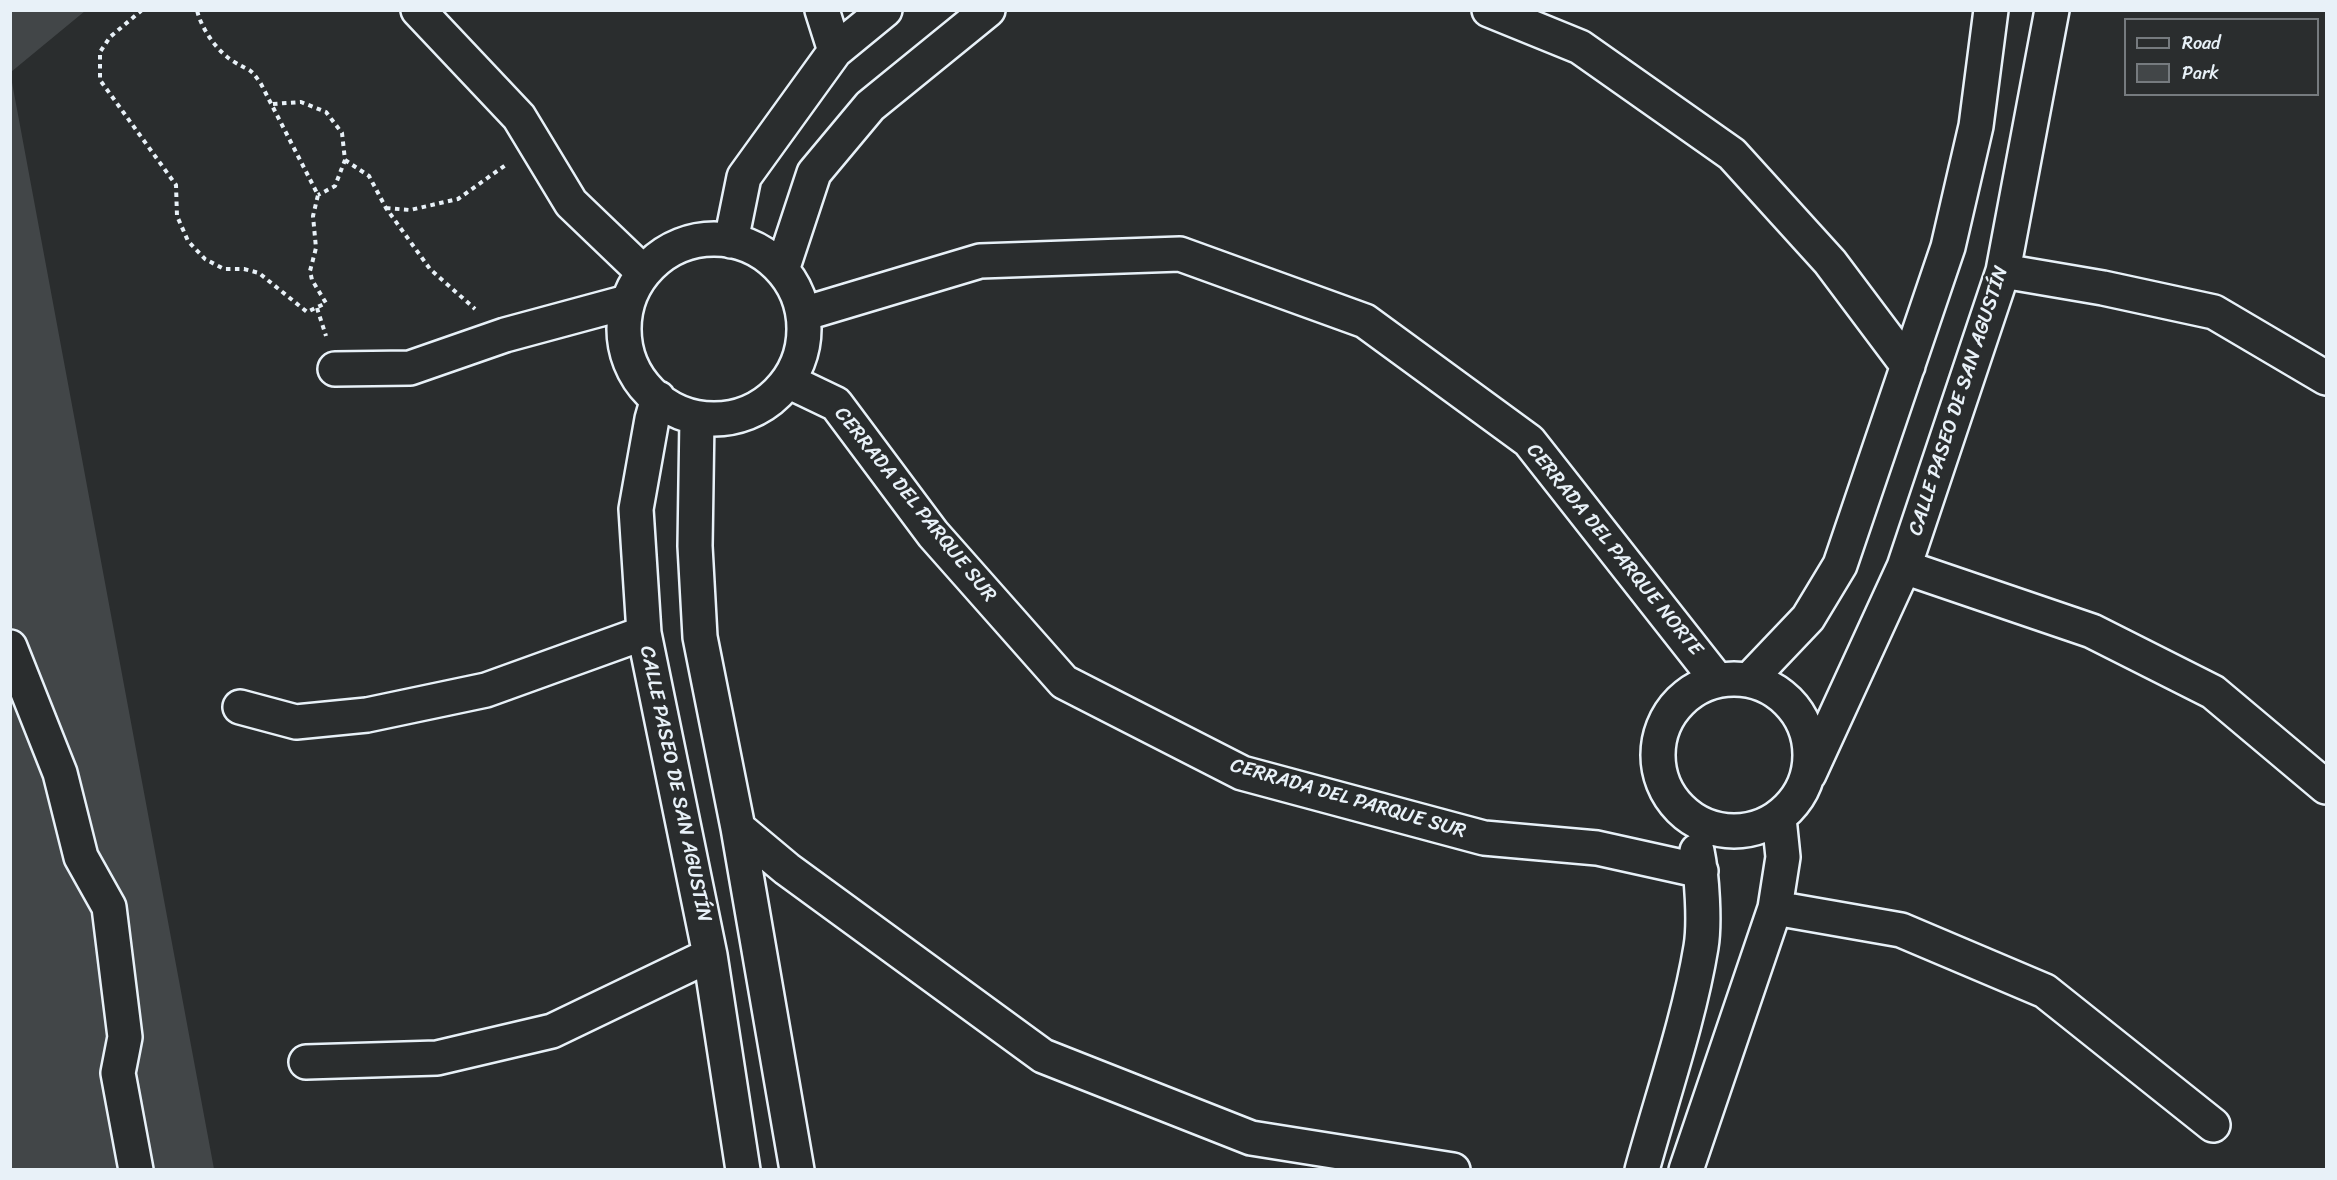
<!DOCTYPE html>
<meta charset="utf-8">
<style>
body{margin:0}
#map{position:relative;width:2337px;height:1180px;overflow:hidden;background:#2a2d2e;font-family:Sriracha,sans-serif}
canvas{display:block}
.frame{position:absolute;inset:0;border:12px solid #e8f1f8;pointer-events:none}
.legend{position:absolute;left:2124px;top:18px;width:195px;height:78px;box-sizing:border-box;background:#2a2d2e;border:2px solid #767b7f;margin:0;padding:8px 10px;list-style:none;font-size:18px;color:#e8f1f8}
.legend li{display:flex;align-items:center;gap:12px;height:30px}
.legend b{width:30px;border:2px solid #767b7f}
</style>
<div id="map">
<canvas width="2337" height="1180"></canvas>
<div class="frame"></div>
<ul class="legend">
<li><b style="height:8px;background:#2a2d2e"></b>Road</li>
<li><b style="height:16px;background:#424648"></b>Park</li>
</ul>
</div>
<script>
const ctx = document.querySelector('canvas').getContext('2d');
ctx.lineJoin = 'round';
function fillPath(path, color) { ctx.fillStyle = color; ctx.fill(path, 'evenodd'); }
function trace(path, color, width, dash) { ctx.strokeStyle = color; ctx.lineWidth = width; ctx.lineCap = dash ? 'butt' : 'round'; ctx.setLineDash(dash || []); ctx.stroke(path); }
function label(font, color, halo, rows, align = 'center') {
  ctx.font = font + ' Sriracha,sans-serif'; ctx.lineWidth = 5; ctx.setLineDash([]); ctx.textBaseline = 'middle'; ctx.strokeStyle = halo; ctx.fillStyle = color; for (const [text, x, y, turn = 0] of rows) {
    ctx.save(); ctx.translate(x, y); ctx.rotate((+turn || 0) * Math.PI / 180); ctx.textAlign = isNaN(turn) ? turn : align; if (halo) ctx.strokeText(text, 0, 0); ctx.fillText(text, 0, 0); ctx.restore();
  }
}
fillPath(new Path2D(`
 M11,10H85V11L11,72Z
 M11,77L214,1169H11Z`), '#424648');
const minor = new Path2D(`
 M418,10L519,117L571,203L643,272
 M822,10L835,51
 M1489,10L1580,47L1732,154L1830,262L1908,366
 M624 329a90 90 0 1 1 180 0a90 90 0 1 1-180 0Z
 M731,241L744,177L835,51L885,10
 M782,270L814,173L870,106L988,10
 M2003,271L2103,288L2214,312L2326,378
 M803,314L980,261L1180,254L1365,321L1529,441L1717,680
 M335,369L410,368L505,335L627,302
 M788,381L836,404L933,534L1064,682L1242,773L1484,838L1597,848L1701,871
 M658,398L652,419L636,509L644,633L710,955L743,1170
 M697,418L695,546L700,637L738,828L797,1170
 M1904,567L2092,631L2213,692L2326,787
 M10,647L60,773L81,857L109,907L125,1037L118,1073L136,1170
 M1658 755a76 76 0 1 1 152 0a76 76 0 1 1-152 0Z
 M1750,679L1808,618L1840,565L1948,247L1976,126L1991,10
 M240,707L296,722L367,715L486,690L644,633
 M1809,774L1904,567L2003,271L2052,10
 M738,828L787,869L1043,1056L1251,1138L1453,1170
 M1775,908L1901,930L2045,991L2213,1125
 M306,1062L437,1058L552,1031L710,955
 M1642,1170C1662,1097 1689,1020 1701,947C1705,923 1702,875 1697,851
 M1686,1170L1775,908L1783,857L1779,818`);
trace(minor, '#e8f1f8', 38);
trace(new Path2D(`
 M142,10L110,37L100,52V80L176,185L177,216L188,241L205,259L224,269H244L259,273L307,312L326,303L312,280L310,271L316,248L313,216L318,195L261,84C250,68 252,72 236,63C219,54 201,29 197,10
 M273,104L301,102L326,112L342,133L345,160L335,186L318,195
 M345,160L369,176L386,208L430,269L475,309
 M386,208L410,210L458,199L507,164
 M317,308L326,336`), '#e8f1f8', 4, [4.5, 4.5]);
trace(minor, '#2a2d2e', 33);
label('20px', '#e8f1f8', '#2a2d2e', [
 ["CALLE PASEO DE SAN AGUSTÍN",1959,401,-72],
 ["CERRADA DEL PARQUE SUR",915,505,51],
 ["CERRADA DEL PARQUE NORTE",1614,550,51],
 ["CALLE PASEO DE SAN AGUSTÍN",675,784,78],
 ["CERRADA DEL PARQUE SUR",1348,799,16]
]);
</script>
